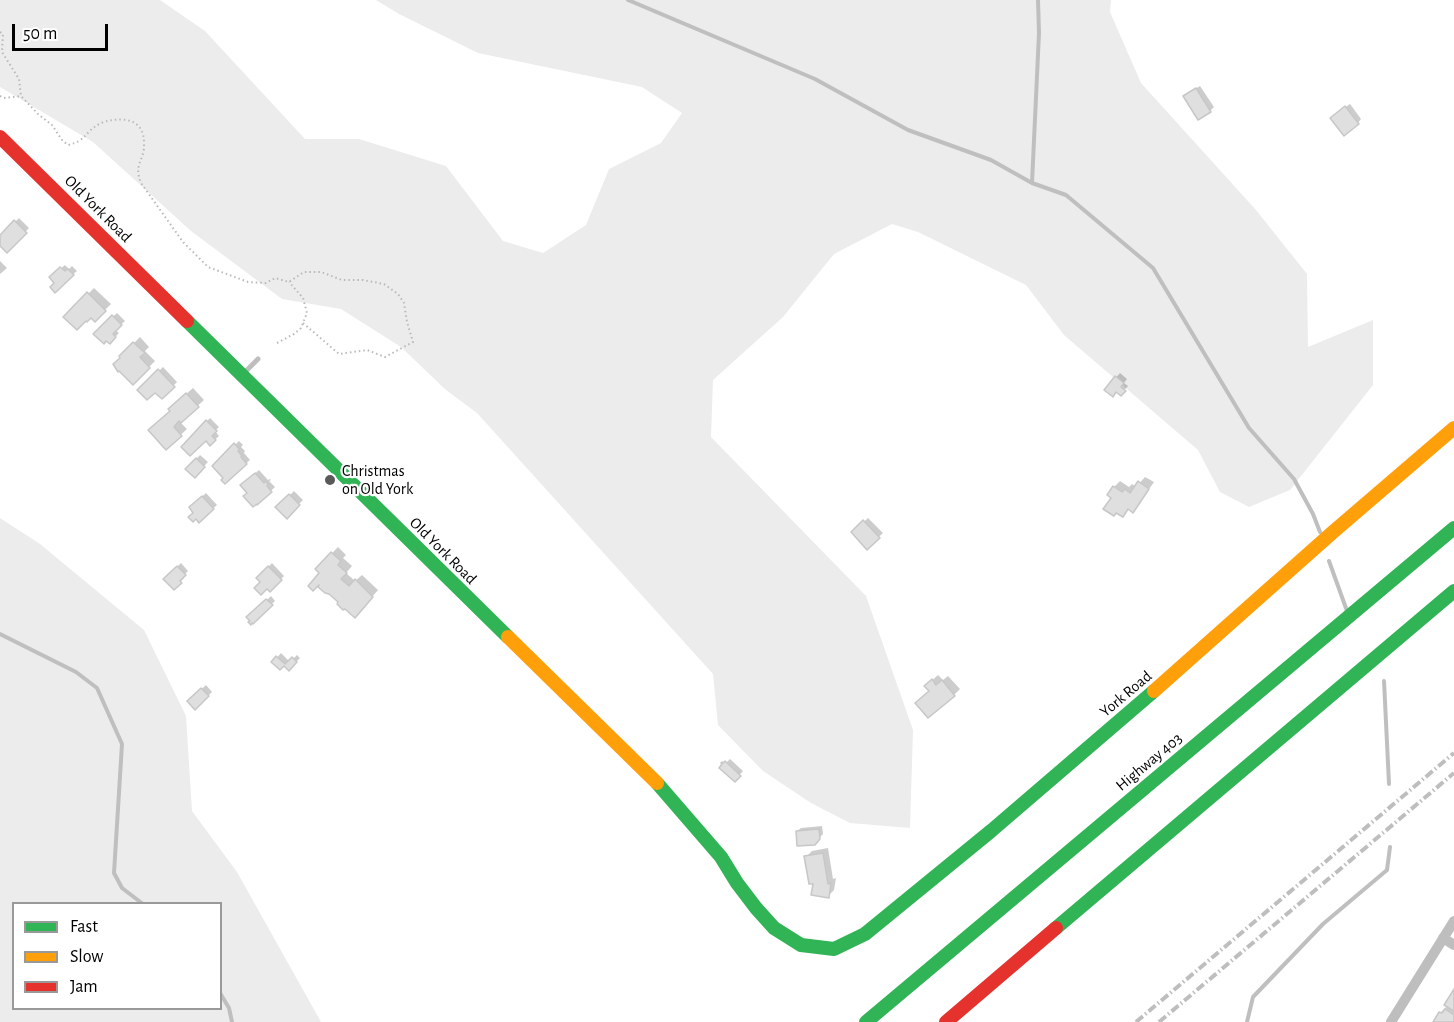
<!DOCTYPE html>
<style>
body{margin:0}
#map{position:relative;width:1454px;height:1022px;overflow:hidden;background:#fff;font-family:"Alegreya Sans",sans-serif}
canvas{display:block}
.legend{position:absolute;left:12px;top:902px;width:210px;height:108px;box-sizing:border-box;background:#fff;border:2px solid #999;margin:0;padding:8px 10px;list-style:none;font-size:18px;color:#000}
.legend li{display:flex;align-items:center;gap:12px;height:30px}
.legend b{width:30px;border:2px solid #999}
.scale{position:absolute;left:12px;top:24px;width:96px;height:27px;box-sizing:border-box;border:3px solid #000;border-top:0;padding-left:8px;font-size:18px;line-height:21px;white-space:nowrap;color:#000;-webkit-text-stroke:4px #fff;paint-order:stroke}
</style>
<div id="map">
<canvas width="1454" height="1022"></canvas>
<ul class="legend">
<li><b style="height:8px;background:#30b455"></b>Fast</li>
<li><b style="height:8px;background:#ff9f0a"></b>Slow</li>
<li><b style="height:8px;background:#e5322d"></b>Jam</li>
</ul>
<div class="scale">50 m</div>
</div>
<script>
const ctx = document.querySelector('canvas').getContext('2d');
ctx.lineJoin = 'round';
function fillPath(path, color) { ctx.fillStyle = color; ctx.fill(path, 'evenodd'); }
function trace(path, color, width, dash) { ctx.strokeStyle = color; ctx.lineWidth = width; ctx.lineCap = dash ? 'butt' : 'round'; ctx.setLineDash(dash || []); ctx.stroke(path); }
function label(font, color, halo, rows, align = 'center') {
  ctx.font = font + ' "Alegreya Sans",sans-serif'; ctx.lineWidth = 4.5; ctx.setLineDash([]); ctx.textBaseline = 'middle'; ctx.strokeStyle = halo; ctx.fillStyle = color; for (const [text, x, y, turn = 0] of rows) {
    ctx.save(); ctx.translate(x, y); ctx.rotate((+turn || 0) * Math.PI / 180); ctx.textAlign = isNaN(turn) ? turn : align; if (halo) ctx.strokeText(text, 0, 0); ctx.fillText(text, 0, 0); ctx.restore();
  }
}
fillPath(new Path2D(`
 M0,0H160L205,31L305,139H359L446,166L503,241L543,253L586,225L609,169L661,143L682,113L642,87L478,53L399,14L376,0H1111L1110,12L1141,83L1256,210L1307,274L1308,347L1373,320V385L1290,490L1249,507L1220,492L1198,450L1064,335L1026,285L918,232L892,224L834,254L783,317L713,380L711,437L866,596L913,730L910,828L850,823L811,803L763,771L718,725L713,674L477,413L446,390L401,347L341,309L282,299L191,231L93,142L0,87Z
 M0,518L40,544L144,630L186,716L192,811L237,872L321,1022H0ZM14,904H220V1008H14Z`), '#ececec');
fillPath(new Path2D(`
 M1200,86L1214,107L1210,111L1189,93Z
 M1350,104L1361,119L1358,123L1336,114Z
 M19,218L29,228L7,251L0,244V237Z
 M0,261L7,268L0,274Z
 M65,265L69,269L72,266L77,271L55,290L56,282L51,277Z
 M94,288L111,304L95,320L91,316L65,317Z
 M117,313L125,321L115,330L119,333L110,342L95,334Z
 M140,337L149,347L145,351L155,361L133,383L121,356Z
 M163,367L177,382L162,397L155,390H139Z
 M1120,373L1127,379L1124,383L1128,386L1121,394L1117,391L1106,389Z
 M193,388L204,400L180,422L187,429L167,448L172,410L176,403Z
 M210,418L219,427L215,431L219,436L210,444L206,439L183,447Z
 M239,441L243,445L241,447L245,451L244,453L250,460L225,482V478L214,466Z
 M200,455L208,462L195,476L187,469Z
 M259,470L268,480L270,479L271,480L269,481L275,487L258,503L242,485Z
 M1145,477L1154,482L1138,505L1129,508L1122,515L1113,497L1114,487L1120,481L1129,487L1132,484L1136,487Z
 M294,491L303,500L287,516L278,507Z
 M206,493L217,505L199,521L195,512L191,507Z
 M868,518L883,533L867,548L853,532Z
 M338,547L346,555L343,558L352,566L346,573L355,581L362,575L378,590L361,610L341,602L322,573L317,569Z
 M181,563L188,571L182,577L184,578L174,588L165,579Z
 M272,563L284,576L270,590L258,578Z
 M271,596L275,601L253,622L249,617Z
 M281,653L290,662L297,655L300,658L289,669L284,664L273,662Z
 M938,675L943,680L948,676L960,689L954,695L931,690L926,686Z
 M206,685L212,692L195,708L189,701Z
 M730,759L743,771L735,780L721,768Z
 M822,826L823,834L814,843L797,831L801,828Z
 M828,848L833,879L836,878L834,890L828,896L815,882L806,857L812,851Z
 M1454,991V1022H1434L1440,1013L1448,1005Z`), '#0003');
trace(new Path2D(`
 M628,0L815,79L908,130L991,160L1032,183L1066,195L1153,268L1249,428L1294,479L1313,514L1320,532
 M1032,183L1039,33L1038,0
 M1329,561L1347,611
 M0,634L76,672L97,688L122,744L114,873L122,888L143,904
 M1384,681L1389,784
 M220,993L229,1008L232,1022
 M1247,1022L1253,997L1323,924L1387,870L1390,847`), '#bfbfbf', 4);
const building = new Path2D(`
 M1196,88L1211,112L1198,120L1183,96Z
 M1345,106L1359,124L1344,136L1330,118Z
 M14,220L27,233L7,253L0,246V235Z
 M60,267L65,271L68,269L74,275L55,293L50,287L54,283L49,277Z
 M87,292L106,311L95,322L91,318L87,322L86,321L77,330L63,317Z
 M112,315L122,325L113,334L116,337L110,344L106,341L104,344L93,334Z
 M133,342L145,353L140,357L150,368L133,385L119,371L118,372L113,364L120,358L119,356Z
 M158,369L175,387L162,399L155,393L147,400L137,390Z
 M1115,376L1124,383L1121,387L1126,391L1121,396L1116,392L1113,397L1104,390Z
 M186,393L199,407L181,423L179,421L174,427L182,436L166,450L148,430L170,411L168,409Z
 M206,420L217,431L212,436L216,440L210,446L206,441L190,456L181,447Z
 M234,443L240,450L238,451L242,456L241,457L247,464L225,484L221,480L223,478L212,466Z
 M196,458L205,467L195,478L185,469Z
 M255,473L264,483L265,481L268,484L267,486L272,492L257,505V504L253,507L243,496L247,493L240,485Z
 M1138,481L1149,489L1133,513L1128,509L1123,517L1116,513L1114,516L1103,509L1111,498L1107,495L1113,486L1122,492L1125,489L1130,493Z
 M289,494L300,505L287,519L275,507Z
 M202,496L214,509L199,523L196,519L193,522L188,517L193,513L189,507Z
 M863,520L880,538L867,550L851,532Z
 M331,552L341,561L338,565L347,573L341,579L349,586L355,579L373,597L355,618L345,609L343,610L337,604L338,602L329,594L325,593L318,587L319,585L313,591L308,586L319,573L315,569Z
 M177,566L186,575L180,581L182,583L174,590L163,579Z
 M268,566L282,580L270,592L267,589L261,595L254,588L260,582L256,578Z
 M266,599L273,605L253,624L252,623L251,625L248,622L250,621L246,617Z
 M276,656L285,664L292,657L297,662L289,671L284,666L280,670L271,662Z
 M932,679L936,685L942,680L955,696L928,718L915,703L929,691L924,686Z
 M201,688L209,696L195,710L187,701Z
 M725,761L741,776L735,782L719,768L722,764L721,763L722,762L723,763Z
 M819,829L820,839L815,845L797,846L796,831Z
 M823,853L828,884L831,883L829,898L811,895L813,884H809L804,856Z
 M1454,989V1011L1444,1005Z
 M1445,1009L1454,1015V1022H1433L1439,1012L1442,1013Z`);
fillPath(building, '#dfdfdf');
trace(building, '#c7c7c7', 1.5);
trace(new Path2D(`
 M0,32L3,34L2,52L19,79L21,96L38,114L52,125L62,140L68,145C86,141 85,132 99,124C100,123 105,122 107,121C126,117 144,120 144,143C145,161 133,163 141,183L183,242L208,267L248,282L266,283L275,278L289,282L304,272H321L342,280H363L384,284L398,294L404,303L407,322L413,342L385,357L367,350L339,354L303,323
 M0,96L4,98L21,96
 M277,343L294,334L301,328L307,313L303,298L289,282`), '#b9b9b9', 2, [1.5, 3]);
trace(new Path2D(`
 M242,375L258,359`), '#bebebe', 5);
trace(new Path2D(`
 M1443,938L1454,945
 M1391,1022L1454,921`), '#bebebe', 10);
trace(new Path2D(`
 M187,321L508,637
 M657,783L721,857L737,883L756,908L774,928L801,945L834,949L865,934L991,831L1154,691
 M1056,928L1454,591
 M866,1022L1454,528`), '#30b455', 14);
trace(new Path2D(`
 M508,637L657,783
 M1154,691L1333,532L1454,428`), '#ff9f0a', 14);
trace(new Path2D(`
 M0,137L187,321
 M946,1022L1056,928`), '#e5322d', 14);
trace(new Path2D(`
 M1136,1022L1454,753
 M1159,1022L1454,773`), '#bebebe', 4, [9, 3, 1.5, 3]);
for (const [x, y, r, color] of [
 [330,480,6,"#595959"]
]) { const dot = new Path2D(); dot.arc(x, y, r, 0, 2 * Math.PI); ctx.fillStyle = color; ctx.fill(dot); trace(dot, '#fff', 2); }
label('16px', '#000', '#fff', [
 ["Old York Road",98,209,45],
 ["Old York Road",443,551,45],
 ["York Road",1126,694,-40],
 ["Highway 403",1149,762,-40]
]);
label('16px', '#000', '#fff', [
 ["Christmas",342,471],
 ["on Old York",342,489]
], 'left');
</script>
